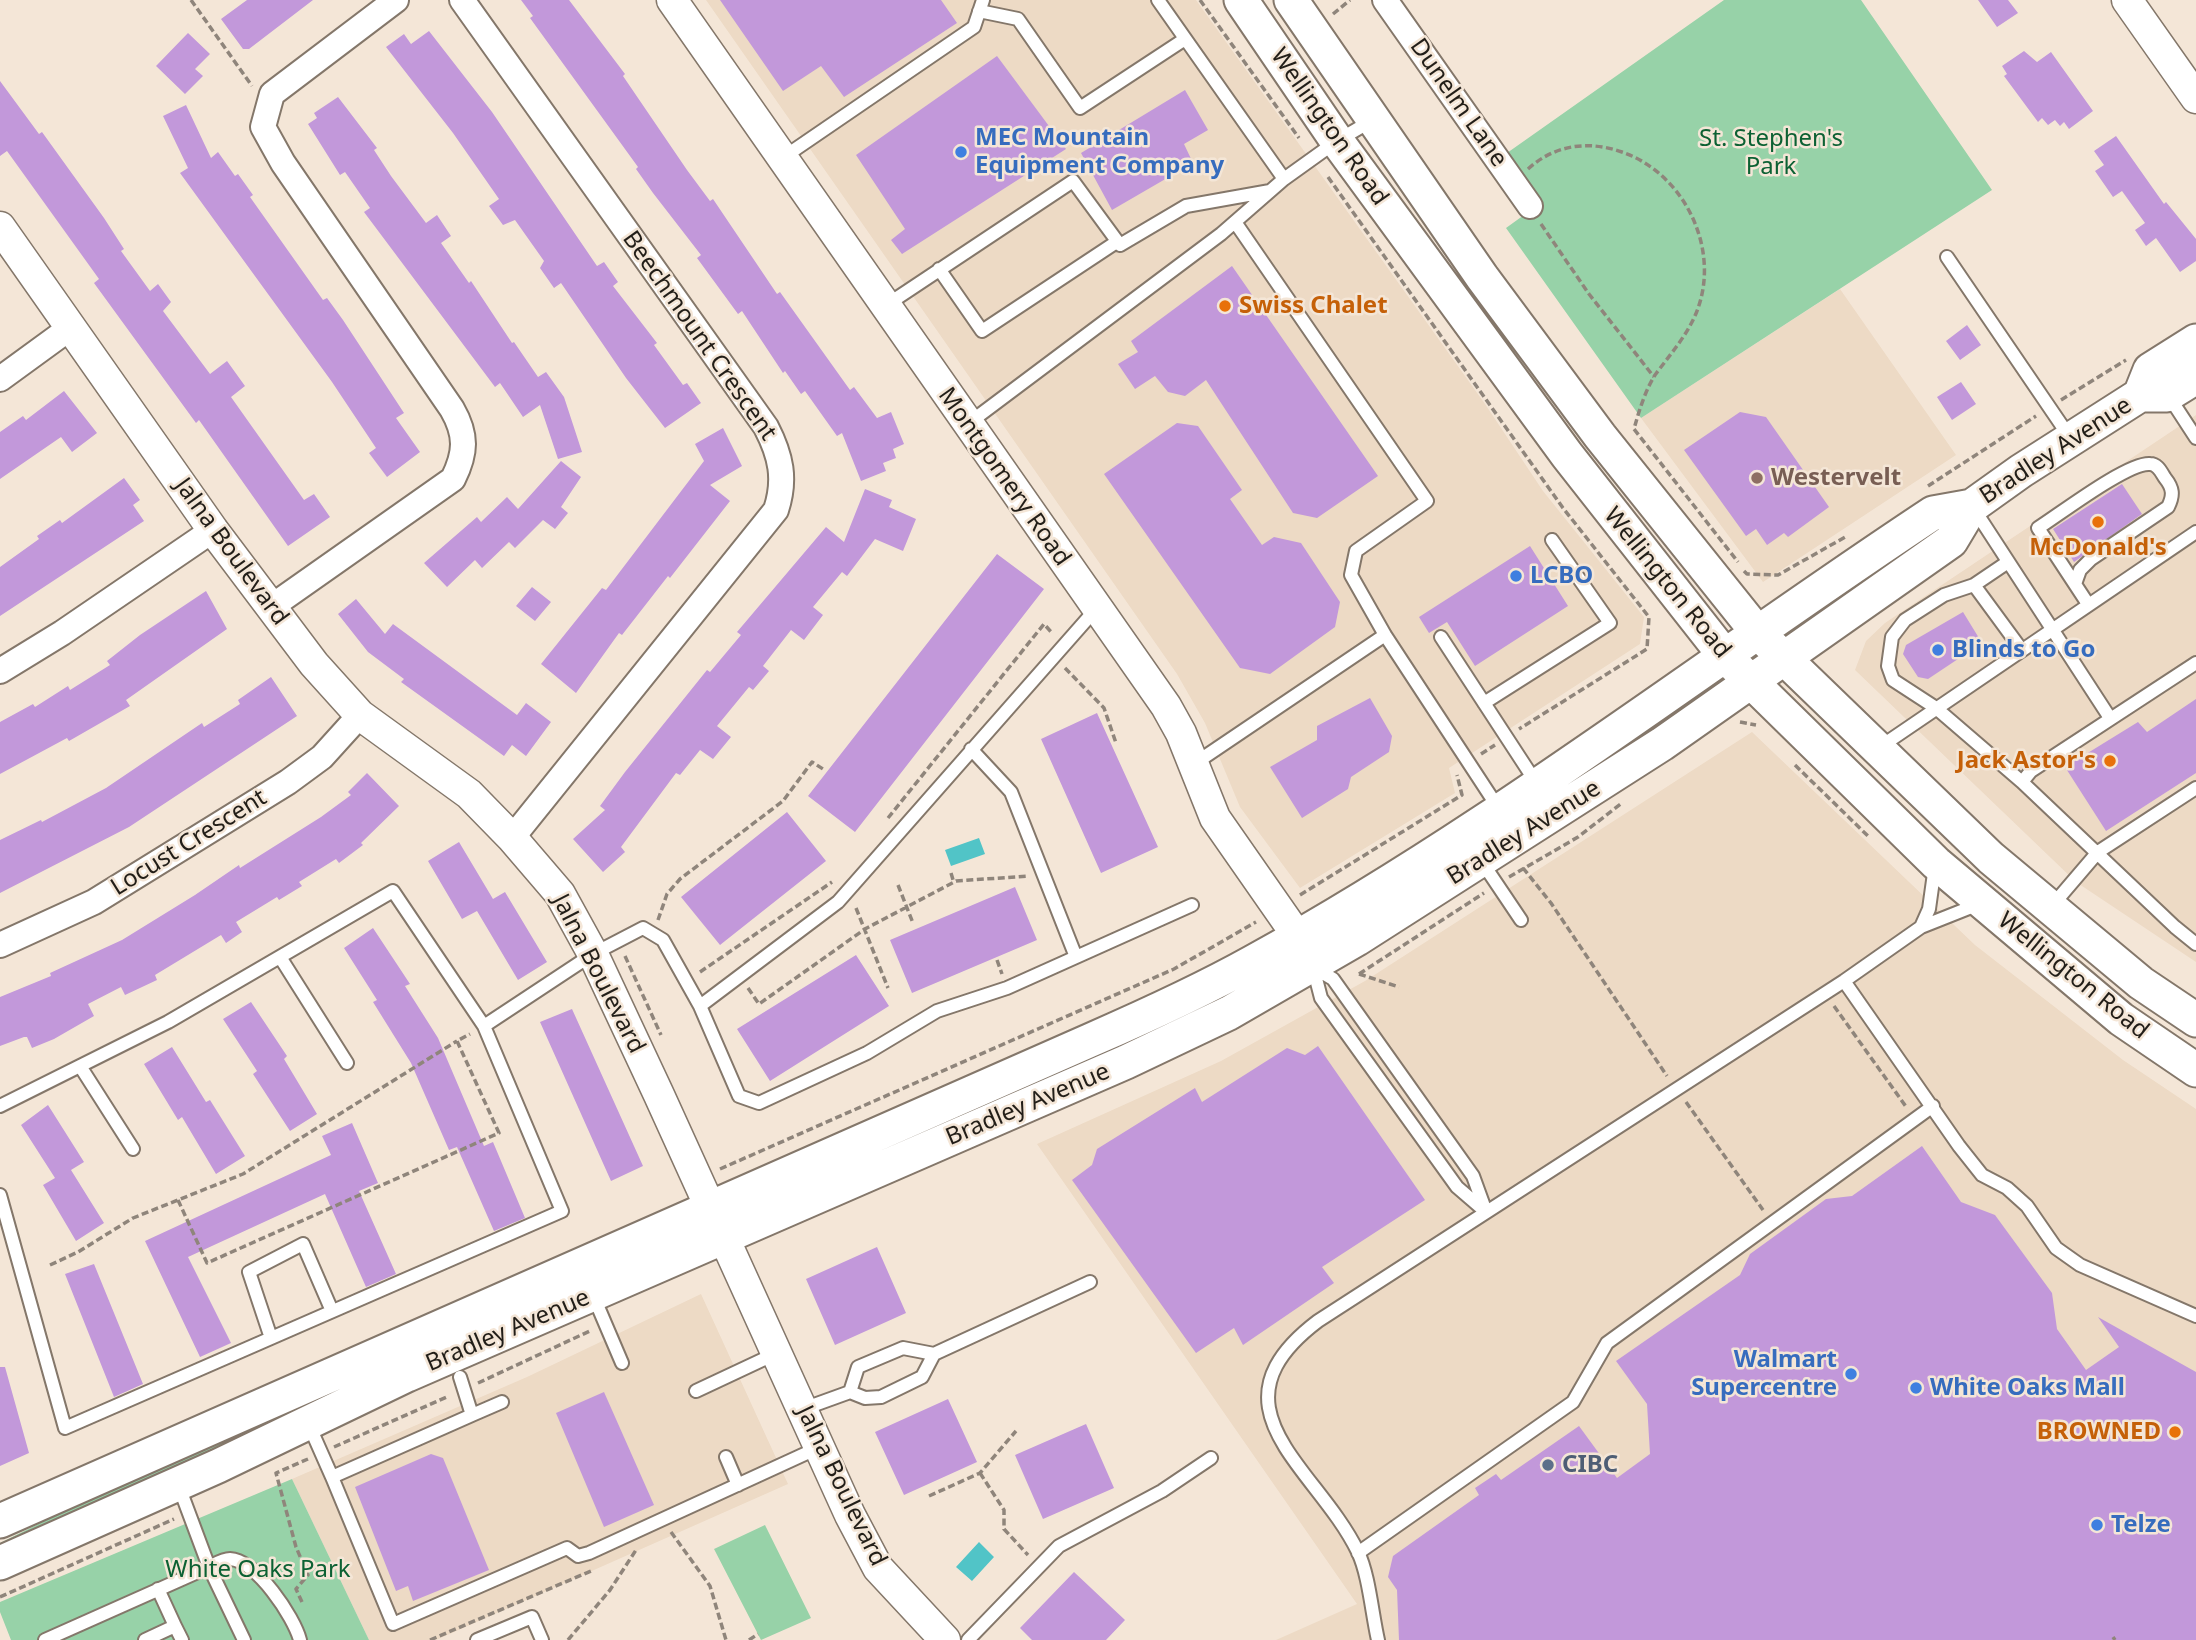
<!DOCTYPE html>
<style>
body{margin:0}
canvas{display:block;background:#f4e6d7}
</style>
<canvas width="2196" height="1640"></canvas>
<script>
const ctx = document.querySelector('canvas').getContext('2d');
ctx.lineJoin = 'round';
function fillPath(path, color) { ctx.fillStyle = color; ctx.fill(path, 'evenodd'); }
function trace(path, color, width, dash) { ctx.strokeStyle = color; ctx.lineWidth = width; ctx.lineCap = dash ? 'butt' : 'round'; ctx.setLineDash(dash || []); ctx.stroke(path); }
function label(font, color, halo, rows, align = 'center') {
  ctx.font = font + ' "Noto Sans",sans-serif'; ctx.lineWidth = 5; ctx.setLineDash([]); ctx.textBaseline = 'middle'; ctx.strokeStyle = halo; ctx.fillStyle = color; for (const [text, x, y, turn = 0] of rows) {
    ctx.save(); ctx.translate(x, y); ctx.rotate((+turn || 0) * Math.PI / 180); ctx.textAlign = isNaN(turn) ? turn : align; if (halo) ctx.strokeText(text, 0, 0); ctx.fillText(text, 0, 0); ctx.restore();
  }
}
fillPath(new Path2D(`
 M706,0H1196L1485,404L1543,491L1644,617L1640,644L1449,768L1455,793L1300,888L1240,807L1205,723L1177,674Z
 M1840,289L1956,455L1763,582L1641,418Z
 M2196,415V962L2076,882L1855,670L1866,641L1885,623Z
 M1752,732L1975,945L2123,1060L2196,1109V1640H1276L1357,1604L1037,1144L1221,1061L1365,981Z
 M701,1294L788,1484L436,1640H369L292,1479L527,1377Z`), '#eddac5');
fillPath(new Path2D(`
 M1724,0H1861L1992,190L1641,418L1506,228L1542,202L1507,153Z
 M398,1361L160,1479L0,1548V1543L158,1465Z
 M292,1479L369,1640H11L0,1612V1602Z
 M765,1525L811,1618L761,1640L714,1549Z`), '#97d2a8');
fillPath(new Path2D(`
 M979,838L985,854L951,866L945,850Z
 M979,1542L994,1557L972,1581L956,1567Z`), '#51c4c7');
fillPath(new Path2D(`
 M247,0H313L249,49H243L221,19Z
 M521,0H569L625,74L623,76L687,170L710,201L713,199L777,294L780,292L850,390L854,387L877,418L891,412L904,444L893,449L896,458L883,463L886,471L861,481L842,433L837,436L805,391L801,394L785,371L783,373L742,311L738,314L697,258L701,255L653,193L636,169L638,167L530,18L533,16Z
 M720,0H941L957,23L844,97L821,66L783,91Z
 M1978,0H2008L2018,13L1997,27Z
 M429,31L492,112L597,266L604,262L618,282L613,286L657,343L654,345L683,385L687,383L701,403L665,428L626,378L561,283L554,288L540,268L544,261L515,220L503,225L489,206L499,199L453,133L386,47L404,34L411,44Z
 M188,33L210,54L195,69L203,76L185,94L156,66Z
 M2024,51L2037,62L2051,52L2093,111L2069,129L2064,122L2060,126L2055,120L2048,125L2042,118L2038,122L2004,76L2007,74L2002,66Z
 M997,56L1066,149L902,254L891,240L905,229L856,155Z
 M0,81L39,134L42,132L104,218L124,249L121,251L150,291L158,284L171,302L163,311L210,374L227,361L245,386L231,397L304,500L314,494L330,517L288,546L199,420L196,423L94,283L99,279L7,151L0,156Z
 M1185,90L1208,130L1184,144L1193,163L1112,210L1081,153Z
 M338,97L377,148L374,150L391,176L426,223L437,215L451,236L441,243L469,283L471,281L512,343L514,342L538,377L546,372L564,397L582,452L558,459L540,405L523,417L500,383L495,387L364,212L370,208L345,172L340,175L308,124L317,118L314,113Z
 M186,105L211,158L218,152L235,176L238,174L253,195L250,197L323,300L327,298L343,320L404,413L396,418L420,452L387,477L369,453L376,448L332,382L180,173L188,168L163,116Z
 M2116,136L2164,204L2166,202L2196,239V261L2180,272L2156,238L2146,246L2135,230L2145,223L2122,191L2113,197L2095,171L2104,165L2094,151Z
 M1232,266L1378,476L1317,518L1293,513L1206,380L1185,396L1168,392L1155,376L1135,389L1118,364L1138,352L1131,341Z
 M1967,325L1981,345L1960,360L1946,341Z
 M1961,382L1976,404L1952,420L1937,397Z
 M64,391L97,433L72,452L61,437L0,479V432L23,416L26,420Z
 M1740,412L1766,417L1829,507L1788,537L1784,533L1767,545L1756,529L1746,536L1684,450Z
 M1177,423L1198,426L1242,490L1230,499L1262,545L1274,537L1301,543L1340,602L1335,627L1270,674L1240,668L1104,474Z
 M723,428L742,466L710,485L730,501L670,578L668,576L622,635L619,633L576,693L541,664L602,588L606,590L704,461L695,444Z
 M561,461L581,477L561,507L568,513L555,529L543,520L515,548L509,542L482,568L475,560L447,587L424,563L477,517L481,522L507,497L518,509Z
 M124,478L140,500L133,505L144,521L0,616V567L39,539L37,536L60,520L62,523Z
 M2122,484L2142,514L2074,562L2053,529Z
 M865,489L892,500L889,507L916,519L903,551L875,539L847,576L842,572L813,607L823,615L804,640L791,630L763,666L769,671L753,690L749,687L717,726L731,737L713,759L700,750L680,775L676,773L621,847L625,852L603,872L573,839L605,810L600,806L625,772L707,670L710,672L741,635L737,632L826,527L844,542Z
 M1530,546L1568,606L1475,666L1447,622L1429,633L1419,617Z
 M997,554L1044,589L855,832L808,796Z
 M532,587L551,602L535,621L516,606Z
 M206,591L227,629L126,700L130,706L69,741L67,738L0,774V722L33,704L35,707L68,686L70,690L110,665L107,661L140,635Z
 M356,599L385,634L393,624L517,715L526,703L551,722L526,756L512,745L504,756L401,682L404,679L368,652L338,614Z
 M1963,612L1982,643L1928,679L1918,677L1903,654L1906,645Z
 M271,677L297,716L129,827L0,893V840L41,820L42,822L106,788L202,723L204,727L240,704L238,700Z
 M1370,698L1392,736L1389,752L1351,777L1348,789L1302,818L1270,767L1317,740V726Z
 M2196,699V773L2106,831L2065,767L2138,722L2147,732Z
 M1097,713L1158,847L1101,873L1041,739Z
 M367,773L399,806L361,843L363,845L339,863L336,859L299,882L302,886L279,900L277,897L236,922L242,932L226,943L221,935L155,975L157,980L125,995L121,987L88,1004L94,1016L54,1039L32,1048L27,1037H24L0,1046V997L51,976L50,973L122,940L195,895L239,865L240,868L321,817L351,795L348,792Z
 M787,812L826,861L720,945L681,897Z
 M459,842L493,899L505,892L547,962L518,980L477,911L462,919L428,861Z
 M1015,887L1037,940L912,993L890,940Z
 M373,928L410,984L405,986L438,1038L484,1146L493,1142L525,1218L494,1231L457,1147L449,1150L411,1063L373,1002L377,1000L344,948Z
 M856,955L889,1006L770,1081L737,1029Z
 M251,1002L287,1056L284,1059L317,1114L290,1131L253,1074L257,1071L223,1019Z
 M572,1009L643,1166L611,1181L540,1022Z
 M1318,1046L1425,1200L1322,1267L1334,1283L1243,1345L1234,1328L1196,1353L1072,1180L1092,1165L1097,1149L1195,1088L1202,1102L1287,1048L1305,1055Z
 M172,1047L206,1102L210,1100L245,1156L216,1174L182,1117L178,1120L144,1064Z
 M48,1105L84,1162L71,1170L104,1223L76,1241L43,1185L55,1178L21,1125Z
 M352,1123L378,1183L359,1191L396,1274L366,1287L325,1194L188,1257L231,1343L200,1357L145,1241L331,1155L322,1136Z
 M1922,1146L1961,1202L1995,1215L2052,1293L2057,1329L2086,1370L2119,1347L2098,1317L2196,1372V1640H1399L1397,1590L1388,1577L1393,1556L1479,1495L1475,1488L1496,1474L1501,1480L1579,1426L1617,1478L1650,1454L1647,1404L1616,1361L1740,1275L1750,1254L1826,1199L1852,1196Z
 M877,1247L906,1313L835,1345L806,1279Z
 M94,1264L143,1384L114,1397L65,1274Z
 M0,1367H5L29,1453L0,1466Z
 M604,1392L654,1505L604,1527L556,1413Z
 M948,1399L977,1462L904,1495L875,1432Z
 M1086,1424L1114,1488L1043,1519L1015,1455Z
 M431,1454L443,1458L489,1570L413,1601L408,1586L396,1591L355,1487Z
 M1074,1572L1125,1620L1106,1640H1032L1020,1628Z`), '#c298da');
const service = new Path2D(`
 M1158,0L1284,179L1337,141L1371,121
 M979,11L1018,19L1080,108L1185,39
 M781,159L974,27L983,0
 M1235,222L1427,501L1356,551L1351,575L1385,635L1499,809
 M1947,257L2071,439
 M939,269L982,331L1115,243
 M885,306L1073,181L1120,245L1186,206L1270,191
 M2168,395L2196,438
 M969,423L1221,234L1284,179
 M1974,509L2110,718
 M2008,562L1974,585L1944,595L1905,620L1892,637L1888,666L1893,680L1936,708L2022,782
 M2075,584L2080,570L2091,559L2168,507C2174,495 2173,488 2165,478C2161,472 2158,464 2150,464C2128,462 2060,514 2038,528L2088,604
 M1974,585L2021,649
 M1441,637L1537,784
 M2196,663L2031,771L2022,782L2175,927L2196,944
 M1484,703L1610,623L1552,540
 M1880,747L2196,532
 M971,749L1011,792L1076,957
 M1194,764L1385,635
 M1482,862L1521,920
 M2051,907L2098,852L2196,788
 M1921,927L1929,909L1935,866
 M280,957L347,1063
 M1313,967L1321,998L1457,1187L1486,1212
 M1313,967L1333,979L1473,1176L1485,1209
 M1844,981L1959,1146L1982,1175L2007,1188L2027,1206L2056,1248L2080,1265L2196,1316
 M700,1006L838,902L1096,609
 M484,1026L593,954L643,928L663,940L700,1006L739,1096L759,1103L867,1053L937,1011L1007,988L1192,905
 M80,1066L133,1149
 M0,1106L168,1022L393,891L484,1026L562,1211L65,1428L0,1195
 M593,1295L622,1363
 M271,1338L249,1272L303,1244L332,1311
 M934,1354L1090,1282
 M696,1391L777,1353
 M803,1409L850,1392L865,1398L881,1397L922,1377L934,1354L903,1348L858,1367L850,1392
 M472,1415L502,1402
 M309,1425L332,1477L472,1415L460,1377
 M726,1457L738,1485
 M332,1477L393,1624L567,1548L578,1556L589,1553L820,1447
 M178,1484L209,1567C215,1564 223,1559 230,1559C256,1560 294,1617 300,1640
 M1358,1553L1573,1402L1607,1343L1933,1106
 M175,1626L182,1640
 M45,1640L209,1567L244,1640
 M145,1640L175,1626L158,1589
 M477,1640L532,1617L542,1640
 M968,1640L1059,1546L1162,1491L1211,1458
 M1378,1640C1372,1614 1369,1575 1358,1552C1317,1467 1203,1408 1318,1321L1844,981L1921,927L1979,904`);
const minor = new Path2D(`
 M462,0L766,427C781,456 786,479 776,510L512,838
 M1385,0L1530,206
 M0,379L70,328
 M271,607L453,479C466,453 467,435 452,409L283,163L263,127L272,94L396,0
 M0,671L62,633L213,530
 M0,945L94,902L288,782L322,757L360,715`);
const tertiary = new Path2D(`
 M672,0L1166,706L1181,733L1215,818L1298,937L1308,957
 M2127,0L2196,98
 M0,227L213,530L314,664L360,715L469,794L512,838L560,894L593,954L659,1095L850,1515L878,1568L945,1640`);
const secondary = new Path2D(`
 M1241,0L1337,141L1567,455L1725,656L1936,863L2121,1019L2196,1070
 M1291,0L1482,277L1600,436L1757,632L1991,858L2141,983L2196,1020
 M2140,395L2150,370L2196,341
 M0,1521L1091,1040C1146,1016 1201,991 1253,962C1491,831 1707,662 1933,513L1972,506
 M0,1563L218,1466L407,1375L1126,1062L1229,1013L1357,939L1662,744L1951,541L1972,506L2021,471L2140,395H2167L2196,377`);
trace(service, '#84776a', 16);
trace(minor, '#84776a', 28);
trace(tertiary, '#84776a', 33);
trace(secondary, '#84776a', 37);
trace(new Path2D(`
 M191,0L252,86
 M1200,0L1299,138
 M1333,14L1350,0
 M1528,169C1554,145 1588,140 1622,152C1686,174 1724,254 1694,318C1684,339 1669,356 1655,375C1645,391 1639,411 1634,429L1738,562
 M1328,177L1563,508L1649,617L1647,649L1519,729
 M1541,224L1589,294L1654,377
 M2061,400L2126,360
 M1928,486L2036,416
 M1744,571L1747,574L1778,575L1847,536
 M1065,668L1104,708L1116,743
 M1740,722L1756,725
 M1481,754L1495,745
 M1795,765L1870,838
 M888,818L1044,624L1052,633
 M1523,868L1551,903L1667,1076
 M951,873L954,883
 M1509,877L1578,837L1622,803
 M898,885L913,923
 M1300,895L1462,795L1457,775
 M856,908L888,988
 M658,920L667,894L680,879L783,801L812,762L823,769
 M625,956L661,1035
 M997,960L1002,974
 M700,972L832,882
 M1359,974L1484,893
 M1359,974L1399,987
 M748,988L759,1004L865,929L956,881L1029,876
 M1834,1006L1907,1108
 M1686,1102L1763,1210
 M720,1169L1174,969L1256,922
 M178,1200L207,1263L499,1133L457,1041L470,1034
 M50,1265L78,1252L133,1218L243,1174L457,1041
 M478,1383L592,1330
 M334,1447L449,1396
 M980,1473L1004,1510V1529L1028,1555
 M929,1496L980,1473L1016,1431
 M671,1532L710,1586L726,1640
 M0,1597L174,1519
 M302,1602L296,1589L308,1575L296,1547L276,1473L308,1459
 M2113,1637L2115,1640
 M430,1640L591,1571
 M568,1640L610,1590L636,1550
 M749,1640L758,1634`), '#8f857b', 3.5, [7, 3.5]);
trace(service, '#fff', 12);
trace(minor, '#fff', 24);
trace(tertiary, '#fff', 30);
trace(secondary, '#fff', 33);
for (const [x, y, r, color] of [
 [961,152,7,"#3f7fe0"],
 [1225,306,7,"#e8710a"],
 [1757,478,7,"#8d6e63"],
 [2098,522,7,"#e8710a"],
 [1516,576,7,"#3f7fe0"],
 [1938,650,7,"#3f7fe0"],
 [2110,761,7,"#e8710a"],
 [1851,1374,7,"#3f7fe0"],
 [1916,1388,7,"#3f7fe0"],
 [2175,1432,7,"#e8710a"],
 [1548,1465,7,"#5c6f8a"],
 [2097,1525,7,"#3f7fe0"]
]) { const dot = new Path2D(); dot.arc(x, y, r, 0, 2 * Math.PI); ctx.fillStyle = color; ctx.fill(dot); trace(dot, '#f4e6d7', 2.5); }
label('24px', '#221e18', '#f4e6d7', [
 ["Dunelm Lane",1458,103,55],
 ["Wellington Road",1329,127,55],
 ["Beechmount Crescent",699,336,55],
 ["Bradley Avenue",2056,451,-33],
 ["Montgomery Road",1004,477,55],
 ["Jalna Boulevard",231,552,54],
 ["Wellington Road",1667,583,51],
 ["Bradley Avenue",1524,833,-32],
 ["Locust Crescent",189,843,-32],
 ["Jalna Boulevard",598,974,63],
 ["Wellington Road",2073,976,39],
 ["Bradley Avenue",1028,1105,-23],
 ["Bradley Avenue",508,1331,-23],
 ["Jalna Boulevard",841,1486,64]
]);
label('bold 24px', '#366cbe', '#f4e6d7', [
 ["MEC Mountain",975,138],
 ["Equipment Company",975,166],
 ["LCBO",1530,576],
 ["Blinds to Go",1952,650],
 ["Walmart",1837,1360,"right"],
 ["Supercentre",1837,1388,"right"],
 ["White Oaks Mall",1930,1388],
 ["Telze",2111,1525]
], 'left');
label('24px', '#0c6133', '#f4e6d7', [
 ["St. Stephen's",1771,139],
 ["Park",1771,167],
 ["White Oaks Park",258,1570]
]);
label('bold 24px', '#c56008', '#f4e6d7', [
 ["Swiss Chalet",1239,306,"left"],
 ["McDonald's",2098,548,"center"],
 ["Jack Astor's",2096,761],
 ["BROWNED",2161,1432]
], 'right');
label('bold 24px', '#785e54', '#f4e6d7', [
 ["Westervelt",1771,478]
], 'left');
label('bold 24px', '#4e5e75', '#f4e6d7', [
 ["CIBC",1562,1465]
], 'left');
</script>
